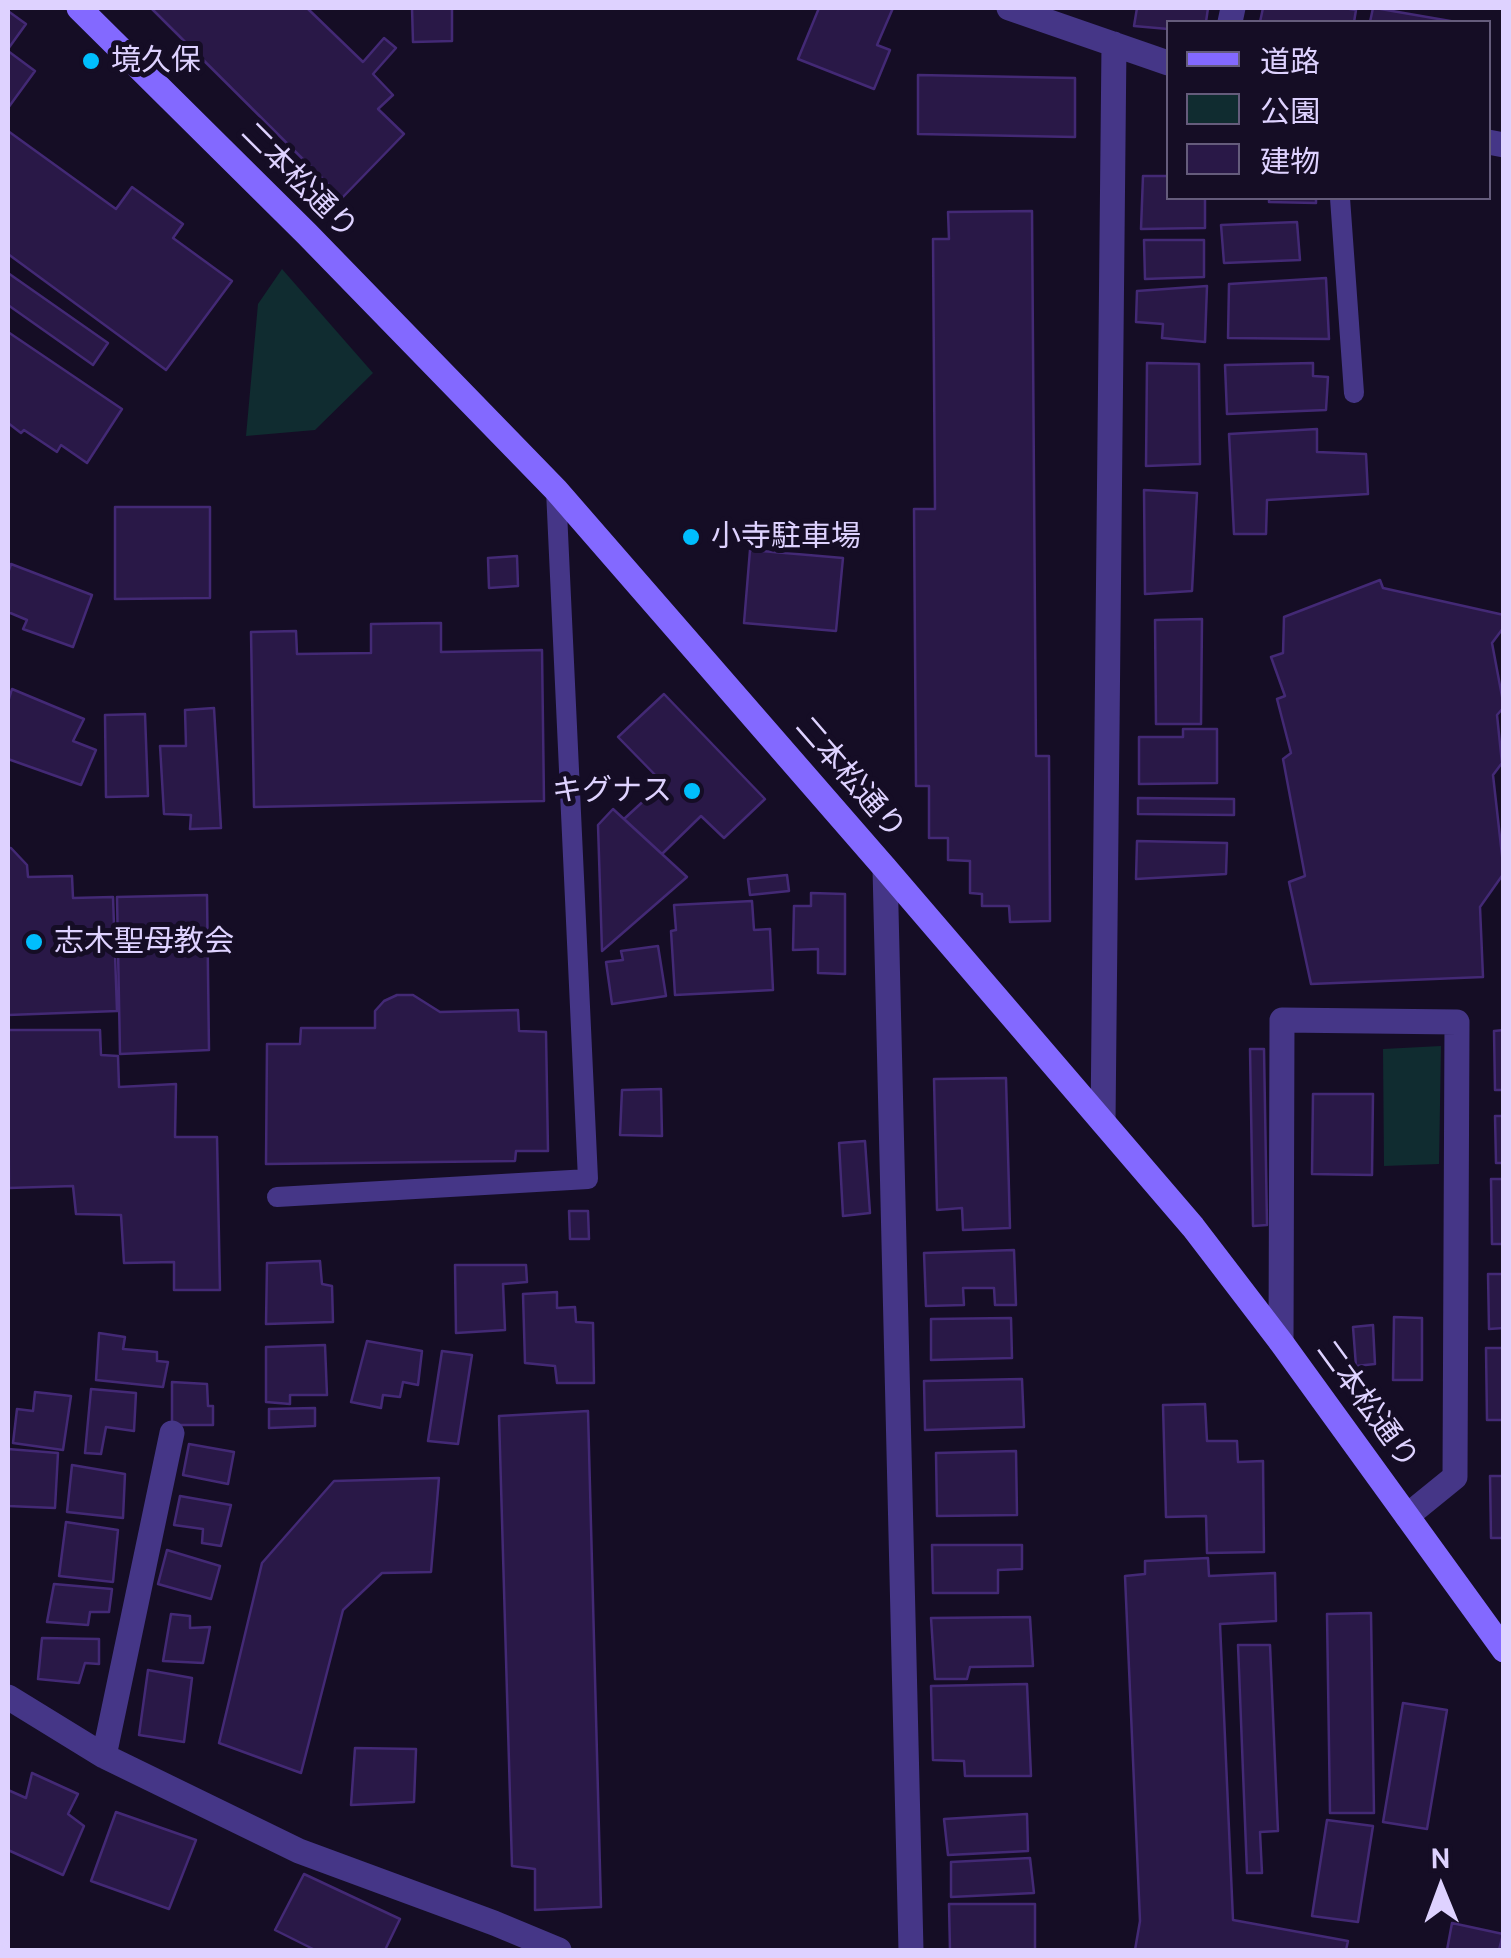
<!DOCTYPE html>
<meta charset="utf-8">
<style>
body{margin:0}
#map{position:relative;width:1511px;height:1958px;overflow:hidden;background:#150d25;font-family:Cabin,"Noto Sans JP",sans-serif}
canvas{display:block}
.frame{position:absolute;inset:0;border:10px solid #ded2ff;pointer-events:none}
.legend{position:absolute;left:1166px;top:20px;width:325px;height:180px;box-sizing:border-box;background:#150d25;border:2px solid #655c7c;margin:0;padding:12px 18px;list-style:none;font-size:30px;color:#ded2ff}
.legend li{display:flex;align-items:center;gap:20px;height:50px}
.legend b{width:50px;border:2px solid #655c7c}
.north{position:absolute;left:1391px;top:1838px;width:100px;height:100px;-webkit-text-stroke:8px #150d25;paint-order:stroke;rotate:359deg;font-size:28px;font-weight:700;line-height:40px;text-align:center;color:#ded2ff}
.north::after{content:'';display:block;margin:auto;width:35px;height:45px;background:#ded2ff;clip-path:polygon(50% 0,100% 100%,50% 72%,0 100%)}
</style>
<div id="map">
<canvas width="1511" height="1958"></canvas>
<div class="frame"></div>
<ul class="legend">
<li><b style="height:12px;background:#8369ff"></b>道路</li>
<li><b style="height:28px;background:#102c30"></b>公園</li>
<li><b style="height:28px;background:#291847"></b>建物</li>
</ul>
<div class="north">N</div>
</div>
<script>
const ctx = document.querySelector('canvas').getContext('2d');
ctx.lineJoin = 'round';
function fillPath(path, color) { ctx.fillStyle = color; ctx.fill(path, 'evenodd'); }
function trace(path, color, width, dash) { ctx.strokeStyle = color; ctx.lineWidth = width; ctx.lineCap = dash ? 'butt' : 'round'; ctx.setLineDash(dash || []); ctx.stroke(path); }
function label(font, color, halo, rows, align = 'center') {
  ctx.font = font + ' Cabin,"Noto Sans JP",sans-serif'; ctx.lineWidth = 10; ctx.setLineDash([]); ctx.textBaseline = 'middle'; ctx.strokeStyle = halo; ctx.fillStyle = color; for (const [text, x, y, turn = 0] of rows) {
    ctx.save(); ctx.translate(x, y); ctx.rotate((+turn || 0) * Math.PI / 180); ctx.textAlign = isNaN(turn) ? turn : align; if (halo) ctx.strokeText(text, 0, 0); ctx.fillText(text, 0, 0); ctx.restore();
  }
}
fillPath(new Path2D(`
 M282,269L373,373L315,430L246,436L258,304Z
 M1441,1046L1439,1164L1384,1166L1383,1049Z`), '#102c30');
const building = new Path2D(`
 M151,8H307L363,62L384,38L396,48L373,74L393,95L378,109L404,134L342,198Z
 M412,8H452V41L413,42Z
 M819,8H893L877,45L890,50L874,89L798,59Z
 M1137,8H1208L1206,22H1168V29L1134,26Z
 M1263,8H1344L1356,10L1354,22H1260Z
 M1373,8H1375L1456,22H1370Z
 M8,11L26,24L8,49Z
 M8,51L35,71L8,108Z
 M918,75L1075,78V137L918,134Z
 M8,131L116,209L132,187L183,224L173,238L232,281L166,370L8,254Z
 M1143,176H1168V198H1205V228L1141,229Z
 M1269,198H1316V203L1269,202Z
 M1032,211L1036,756H1049L1050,921L1010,922L1009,906H982V894L970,893V861L948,860V838H929V786H916L914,509H935L933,239H949L948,212Z
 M1297,222L1300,260L1224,263L1221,225Z
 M1144,240H1204V277L1145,279Z
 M8,273L108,343L93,365L8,305Z
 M1326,278L1329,339L1228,338L1229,284Z
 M1207,286L1205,342L1162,338L1163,324L1136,322L1137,291Z
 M8,332L122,409L87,463L61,445L57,452L24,430L21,433L8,423Z
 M1147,363L1199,364L1200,464L1146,466Z
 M1313,363V376L1328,377L1326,410L1227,414L1225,365Z
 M1317,429V452L1366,454L1368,494L1267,500L1266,534H1234L1229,434Z
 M1144,490L1197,493L1192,591L1145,594Z
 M115,507H210V598L115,599Z
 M750,550L843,558L836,631L744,623Z
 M517,556L518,586L489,588L488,558Z
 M11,564L92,595L73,647L23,629L27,620L8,612V573Z
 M1380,580L1383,588L1504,615V627L1492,643L1504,707L1497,715L1502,763L1493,775L1504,873L1480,907L1483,977L1311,984L1289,882L1305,876L1283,759L1291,753L1277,699L1285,696L1271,657L1283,653L1284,617Z
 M1202,619L1201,724H1156L1155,620Z
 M441,623V652L542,650L544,801L254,807L251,632L296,631L297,654L371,653V624Z
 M12,689L84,719L73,741L96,750L81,785L8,759V702Z
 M664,694L765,799L724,838L701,816L662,854L624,819L663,783L618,737Z
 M214,708L221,828L190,829L191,815L164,814L160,746H186L185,710Z
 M145,714L148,796L106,797L105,715Z
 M1183,729H1217V783L1139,784V737H1183Z
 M1138,798L1234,799V815L1138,814Z
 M613,809L687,877L602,951L598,825Z
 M1137,841L1227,843L1226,874L1136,879Z
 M8,848H11L27,865L28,877L72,876L73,898L113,897L117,1011L8,1015Z
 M787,875L789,891L750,895L748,879Z
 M811,893L845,894V974L818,973V949L793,950L794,906H811Z
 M207,895L209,1050L120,1054L117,897Z
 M752,901L754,930L770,929L773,990L675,995L671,931L676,930L674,905Z
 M658,946L666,996L612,1004L606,962L623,960L621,951Z
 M397,995H413L440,1012L518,1010L519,1031L546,1032L548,1151H516L515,1161L266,1164L267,1044H300L301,1028H375V1011L384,1001Z
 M8,1030H100L101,1055L118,1056L119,1087L176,1084L175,1137H217L220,1290H174V1262L124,1263L121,1215L76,1214L73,1186L9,1188Z
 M1504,1030V1090H1495L1494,1031Z
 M1250,1049H1264L1267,1225L1253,1226Z
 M1006,1078L1010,1228L963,1230L962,1208L937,1210L934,1079Z
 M661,1089L662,1136L620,1135L622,1090Z
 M1313,1094H1373L1372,1175L1312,1174Z
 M1495,1116H1504V1163H1496Z
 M865,1141L870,1213L843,1216L839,1143Z
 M1491,1179H1504V1244H1492Z
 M569,1211H588L589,1239H570Z
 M1014,1250L1016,1305H995L994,1288H963L964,1305L926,1306L924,1253Z
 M320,1261L322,1284L332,1286L333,1322L266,1324L267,1263Z
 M455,1265H526L527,1282L503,1284L505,1330L456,1333Z
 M1488,1274H1504V1328L1489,1329Z
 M557,1292V1308L575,1307L576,1322L593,1323L594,1383H557L555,1366L525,1363L523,1294Z
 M1394,1317L1422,1318V1380H1393Z
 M1011,1318L1012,1358L931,1360V1319Z
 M1373,1325L1375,1364L1356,1366L1353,1327Z
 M99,1333L125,1337L123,1349L157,1352V1361L168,1362L163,1387L96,1380Z
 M367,1341L422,1351L418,1385L403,1382L400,1397L383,1395L381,1408L351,1402Z
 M325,1345L327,1395H290V1404L266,1402V1347Z
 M1486,1348H1504V1420H1487Z
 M442,1351L472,1355L458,1444L428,1441Z
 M1022,1379L1024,1427L925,1430L924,1381Z
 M172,1382L207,1384L208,1406H213V1425H172Z
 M91,1389L136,1393L134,1431L106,1427L101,1454L85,1453Z
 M35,1392L71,1396L63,1450L13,1443L17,1409L33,1411Z
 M1205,1404L1207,1441H1237L1238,1462L1263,1461L1264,1552L1207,1553L1206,1516L1166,1517L1163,1405Z
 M315,1408V1426L269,1428V1409Z
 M588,1411L601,1907L535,1910V1869L512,1866L499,1416Z
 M189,1444L234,1452L228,1484L183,1475Z
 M8,1449L58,1453L55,1508L8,1506Z
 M1016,1451L1017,1515L937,1516L936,1453Z
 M72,1465L125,1474L123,1518L67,1512Z
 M1490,1476H1504V1538H1491Z
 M439,1478L431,1572L382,1573L343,1610L301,1773L219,1743L262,1563L334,1481Z
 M180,1496L231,1505L221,1546L202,1543L203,1529L174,1525Z
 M66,1522L118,1530L113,1582L59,1576Z
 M932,1545H1022V1569L998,1570V1593H933Z
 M167,1550L220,1566L211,1599L158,1584Z
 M1208,1558L1209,1576L1275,1573L1276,1621L1220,1624L1233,1920L1348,1941L1346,1950H1135L1140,1921L1125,1576L1145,1574V1561Z
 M54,1584L112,1589L109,1612H90L88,1625L47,1622Z
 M1371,1613L1374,1813H1330L1327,1614Z
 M171,1614L190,1616V1628L210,1627L203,1663L163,1661Z
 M1030,1617L1033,1666L970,1667L967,1679H935L931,1618Z
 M42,1638L99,1639V1664L85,1663L79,1683L38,1679Z
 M1238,1645H1270L1278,1831L1260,1832L1262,1873H1247Z
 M148,1670L192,1678L184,1742L139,1735Z
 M1027,1684L1031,1776H965L964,1761L933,1760L931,1686Z
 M1403,1703L1447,1710L1427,1829L1383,1822Z
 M355,1748L416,1749L414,1802L351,1805Z
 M32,1773L78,1794L68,1814L84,1826L63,1875L8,1850V1790L26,1798Z
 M116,1812L196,1840L169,1909L91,1881Z
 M1027,1814L1028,1851L948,1855L944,1819Z
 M1327,1820L1373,1826L1358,1922L1312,1916Z
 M1030,1858L1034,1893L951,1897V1862Z
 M304,1874L400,1919L385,1950H315L275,1930Z
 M949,1904H1035V1950H950Z
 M1452,1923L1503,1934L1499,1950H1447Z`);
fillPath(building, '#291847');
trace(building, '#432975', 2.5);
trace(new Path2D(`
 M1340,198L1354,393
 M277,1197L588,1179L556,490`), '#453687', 20);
trace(new Path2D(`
 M1009,8L1168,63
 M1230,22L1233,8
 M1488,142L1504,145
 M885,868L911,1950
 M1103,1122L1114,44
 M1281,1342L1282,1020L1457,1022L1455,1477L1407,1516
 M8,1697L104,1756L299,1851L494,1923L559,1950
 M104,1756L172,1433`), '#453687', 25);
trace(new Path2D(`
 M79,8L307,234L556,490L885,868L1193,1227L1281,1342L1504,1650`), '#8369ff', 25);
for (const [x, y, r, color] of [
 [91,61,10,"#00befd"],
 [691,537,10,"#00befd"],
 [692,791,10,"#00befd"],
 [34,942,10,"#00befd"]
]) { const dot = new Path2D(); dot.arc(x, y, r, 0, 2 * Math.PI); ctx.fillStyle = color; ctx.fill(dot); trace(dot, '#150d25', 4); }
label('30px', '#ded2ff', '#150d25', [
 ["境久保",111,61],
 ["小寺駐車場",711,537],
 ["キグナス",672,791,"right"],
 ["志木聖母教会",54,942]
], 'left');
label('30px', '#ded2ff', '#150d25', [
 ["二本松通り",299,181,45],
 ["二本松通り",850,778,49],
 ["二本松通り",1367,1405,54]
]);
</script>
